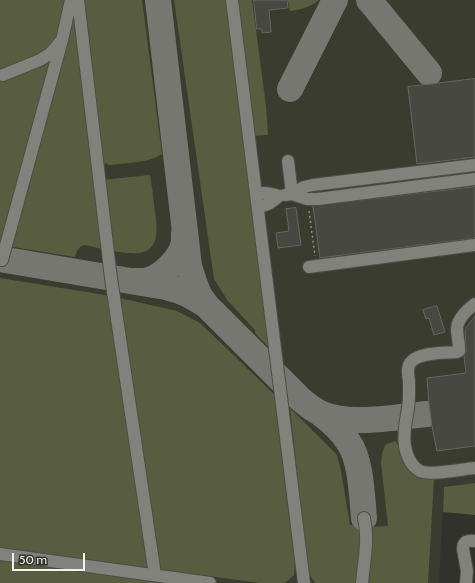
<!DOCTYPE html>
<style>
body{margin:0}
#map{position:relative;width:475px;height:583px;overflow:hidden;background:#31322b;font-family:Cabin,sans-serif}
canvas{display:block}
.scale{position:absolute;left:12px;top:553px;width:73px;height:18px;box-sizing:border-box;border:2px solid #f2f3ee;border-top:0;padding-left:5px;font-size:12px;line-height:14px;white-space:nowrap;color:#f2f3ee;-webkit-text-stroke:3px #31322b;paint-order:stroke}
</style>
<div id="map">
<canvas width="475" height="583"></canvas>
<div class="scale">50 m</div>
</div>
<script>
const ctx = document.querySelector('canvas').getContext('2d');
ctx.lineJoin = 'round';
function fillPath(path, color) { ctx.fillStyle = color; ctx.fill(path, 'evenodd'); }
function trace(path, color, width, dash) { ctx.strokeStyle = color; ctx.lineWidth = width; ctx.lineCap = dash ? 'butt' : 'round'; ctx.setLineDash(dash || []); ctx.stroke(path); }
fillPath(new Path2D(`
 M0,0H475V483L444,487L439,583H0Z`), '#3a3c2f');
fillPath(new Path2D(`
 M0,0H142L162,154C149,163 125,163 109,165L106,163L100,166L94,167L92,171L94,176L102,180L150,175C152,185 153,195 154,205C156,221 163,249 140,253C126,255 99,248 84,245C78,247 77,251 75,257L0,245Z
 M174,0H226L269,348L255,333V330L242,316L228,301L214,279Z
 M235,0H252L266,106L268,135L252,136Z
 M288,0H319C311,7 300,10 290,11Z
 M0,278L111,296L177,311L200,323L276,396L295,561L294,575L285,583H261L163,570L115,566L0,552Z
 M290,408L337,455L341,471L350,525L363,526L356,583H315L308,572Z
 M395,441L398,444L401,454L434,478L428,583H368L372,527L388,526L381,463L382,454L385,445Z
 M475,483V515L443,512L444,487Z
 M0,560L173,583H0Z`), '#595d3f');
trace(new Path2D(`
 M158,0L189,266L194,282L199,295L207,306L299,398C306,404 313,410 322,414C350,426 396,417 427,414
 M369,0L429,73
 M290,89L335,0
 M0,259L166,287C183,291 192,296 207,306
 M135,281C138,281 142,281 145,281C161,278 181,259 184,242C184,239 184,236 184,233
 M321,414C332,422 342,431 349,443C361,460 362,496 364,518`), '#767770', 26);
const building = new Path2D(`
 M254,0H287L288,8L269,10L271,32L262,33V29H257Z
 M475,79V157L417,164L408,87Z
 M475,187V238L320,258L313,206Z
 M296,208L301,245L278,248L276,233L289,231L286,209Z
 M437,306L445,332L434,335L429,318L426,319L423,310Z
 M475,316V446L437,451L432,426L429,404L427,378L466,373L464,356L466,351L465,330Z`);
fillPath(building, '#474841');
trace(building, '#65665e', 1);
const minor = new Path2D(`
 M78,0L111,278L155,575
 M232,0L304,583
 M3,75L40,60L51,53L62,40L71,0
 M475,165L313,185L304,187L292,194L307,199H318L475,179
 M256,193C265,192 270,193 279,196C271,203 268,205 258,207
 M285,195L292,194L288,161
 M2,260L62,40
 M309,267L475,245
 M475,304C468,309 457,319 457,329C457,335 459,342 459,348V351L457,352C445,353 421,352 412,361C406,366 408,374 409,381C409,386 409,391 409,396C409,413 402,429 405,445C406,455 411,466 420,471C432,476 462,469 475,468
 M0,554L210,583
 M362,583C364,561 369,539 364,518
 M466,583L467,571L463,549C463,541 468,540 475,541`);
trace(minor, '#4d4d48', 14);
trace(new Path2D(`
 M309,211L315,256`), '#8e8f89', 1.5, [2, 3]);
trace(minor, '#81827b', 12);
</script>
